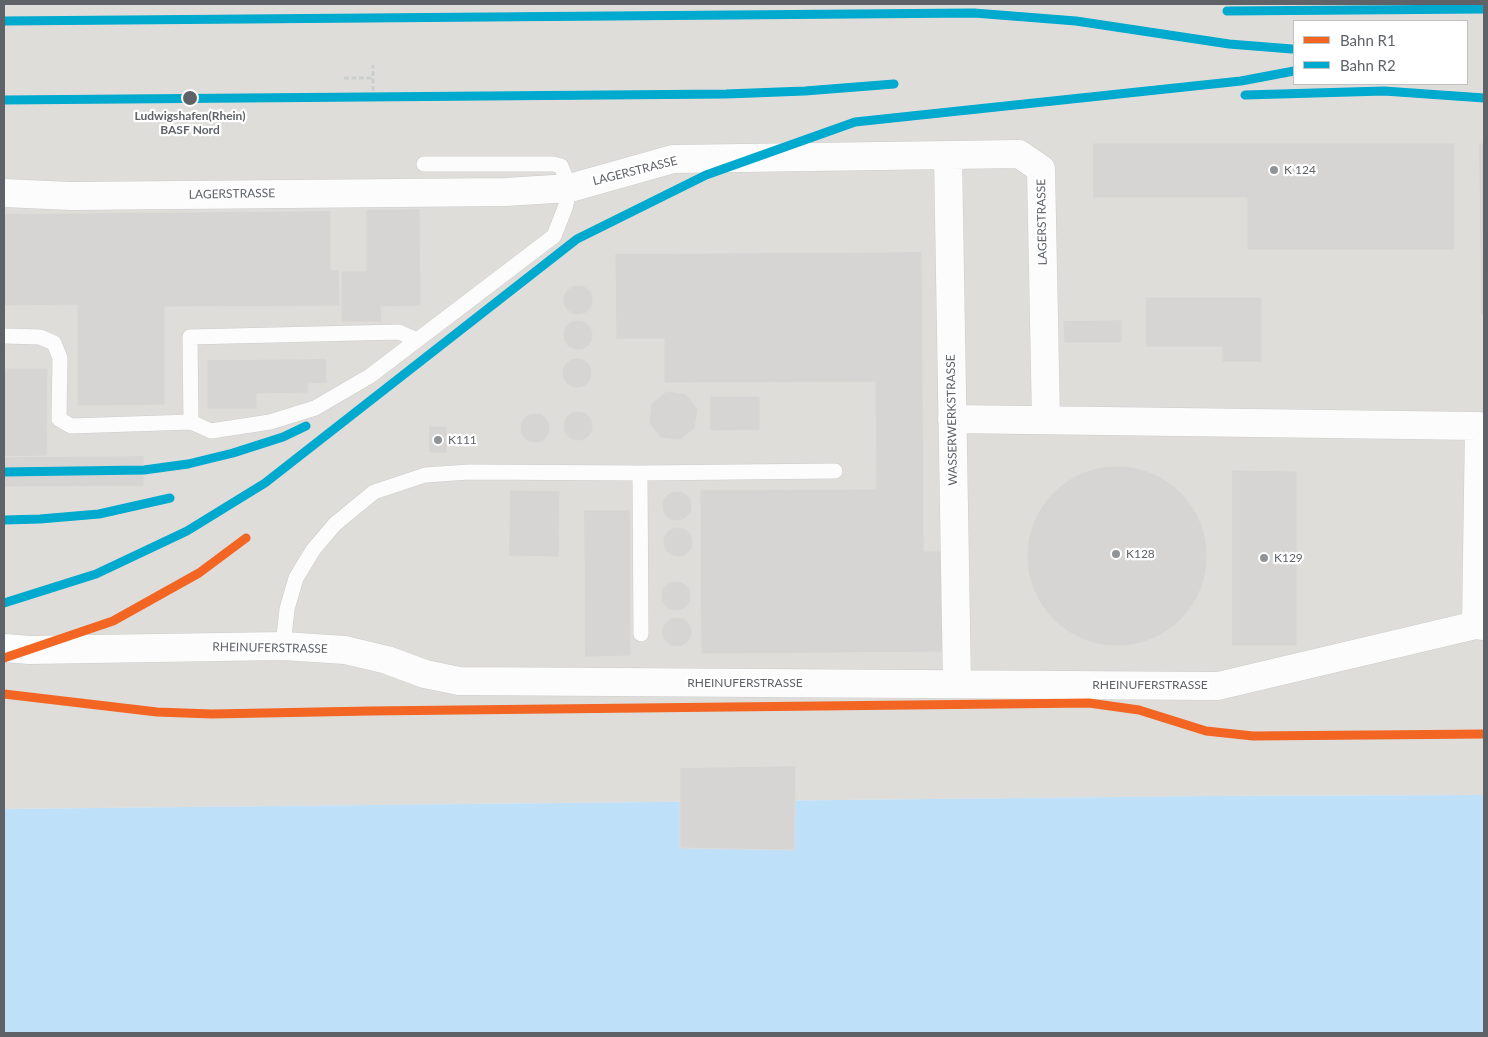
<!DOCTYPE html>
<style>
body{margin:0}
#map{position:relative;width:1488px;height:1037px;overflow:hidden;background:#efeeea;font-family:Lato,sans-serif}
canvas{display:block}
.frame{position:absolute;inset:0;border:5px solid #5f6368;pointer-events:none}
.legend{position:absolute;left:1293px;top:20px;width:175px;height:65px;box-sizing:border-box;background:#fff;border:1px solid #bfc1c3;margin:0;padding:6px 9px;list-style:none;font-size:15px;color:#5f6368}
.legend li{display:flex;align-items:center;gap:10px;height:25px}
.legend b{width:25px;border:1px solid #bfc1c3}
</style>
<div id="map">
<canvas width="1488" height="1037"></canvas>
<div class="frame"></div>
<ul class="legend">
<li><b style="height:6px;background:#f26522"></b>Bahn R1</li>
<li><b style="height:6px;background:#00a9ce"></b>Bahn R2</li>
</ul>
</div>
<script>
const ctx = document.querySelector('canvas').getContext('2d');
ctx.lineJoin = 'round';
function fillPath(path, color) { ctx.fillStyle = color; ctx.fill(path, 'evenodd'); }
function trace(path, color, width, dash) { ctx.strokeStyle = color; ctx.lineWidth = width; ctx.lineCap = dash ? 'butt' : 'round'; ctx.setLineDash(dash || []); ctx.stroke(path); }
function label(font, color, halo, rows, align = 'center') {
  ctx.font = font + ' Lato,sans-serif'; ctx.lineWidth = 4.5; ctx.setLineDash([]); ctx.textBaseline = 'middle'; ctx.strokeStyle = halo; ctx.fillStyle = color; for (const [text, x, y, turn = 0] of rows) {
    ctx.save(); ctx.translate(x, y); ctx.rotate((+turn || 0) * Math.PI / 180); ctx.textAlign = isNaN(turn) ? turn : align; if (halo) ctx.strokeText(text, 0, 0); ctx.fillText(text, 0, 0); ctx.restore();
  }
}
fillPath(new Path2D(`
 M4,4H1484V795L1212,796L4,809ZM1294,21H1467V84H1294Z`), '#dfddda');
fillPath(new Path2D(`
 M1484,795V1033H4V809L1212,796Z`), '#bfe0f9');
const building = new Path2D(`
 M1093,143H1455V250H1247V198H1093Z
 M1479,143H1484V315H1481Z
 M420,209L421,306L381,307L382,322H341V271H366V210Z
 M331,211V270H339L340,306L165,307V405L77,406V305L4,306V214Z
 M922,252L924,551H943V652L701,654L700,490L876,489L875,382L664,383V339H616L615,254Z
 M563 300a15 15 0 1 1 30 0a15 15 0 1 1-30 0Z
 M1146,297H1262V362H1222V347H1146Z
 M563 335a15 15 0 1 1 30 0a15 15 0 1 1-30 0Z
 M1122,320V343H1064L1063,321Z
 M562 373a15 15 0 1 1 30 0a15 15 0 1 1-30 0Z
 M326,359L327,383L308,384V393L257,394V409H207V360Z
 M4,368H48L47,456L4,457Z
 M667,391L686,394L698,409L695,428L680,440L661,438L649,423L651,404Z
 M710,396H760V430L710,431Z
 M563 426a15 15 0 1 1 30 0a15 15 0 1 1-30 0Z
 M520 428a15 15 0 1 1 30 0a15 15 0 1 1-30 0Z
 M429,426H447V453H429Z
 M144,456V486L4,487V457Z
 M1027 556a90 90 0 1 1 180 0a90 90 0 1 1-180 0Z
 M1232,470L1297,471V646H1232Z
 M510,490L560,491L559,557L509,556Z
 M662 506a15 15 0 1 1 30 0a15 15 0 1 1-30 0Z
 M584,510H630L631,656L585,657Z
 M663 542a15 15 0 1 1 30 0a15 15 0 1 1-30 0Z
 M661 596a15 15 0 1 1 30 0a15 15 0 1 1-30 0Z
 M662 632a15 15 0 1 1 30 0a15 15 0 1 1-30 0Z
 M796,766L794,850L680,848V768Z`);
fillPath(building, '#d6d5d3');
trace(building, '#deddd9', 1);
const lane = new Path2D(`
 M4,336L40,337L54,343L60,358L59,419L71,426L191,422
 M417,340L399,332L190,337L191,422L211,431L270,422L315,408L370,376L554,236L565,208L570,188L561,166L553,164H424
 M640,473L641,634
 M283,646L287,609L296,578L313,550L335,524L374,492L425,475L469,472L640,473L835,471`);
const street = new Path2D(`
 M948,156L957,684
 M4,193L71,196L506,192L570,188L673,159L1019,154L1041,169L1046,420
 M952,419L1479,426L1476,625
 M4,648L30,650L283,646L345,650L387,660L425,674L459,681L1218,686L1476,625L1484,626`);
trace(lane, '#cbcccc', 16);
trace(street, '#cbcccc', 29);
trace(new Path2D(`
 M344,78H373
 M373,91V65`), '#cacfcc', 3, [5, 2.5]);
trace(lane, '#fdfcfc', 15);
trace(street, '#fdfcfc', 28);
trace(new Path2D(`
 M4,658L113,621L199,573L246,538
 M4,694L157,712L212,714L370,711L1089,703L1139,710L1206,731L1253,736L1484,734`), '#f26522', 9);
trace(new Path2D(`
 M1227,11L1484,9
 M4,21L974,13L1076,21L1229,44L1292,49
 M1245,95L1384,91L1484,98
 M4,100L726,94L805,91L894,84
 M4,472L144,470L188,464L233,453L283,437L306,426
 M4,520L40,519L99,514L170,498
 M4,603L96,574L187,531L265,483L577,239L706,175L855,122L1241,81L1294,71`), '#00a9ce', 9);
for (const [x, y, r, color] of [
 [190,98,8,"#5f6368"],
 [1274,170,5,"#919496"],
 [438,440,5,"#919496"],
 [1116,554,5,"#919496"],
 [1264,558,5,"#919496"]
]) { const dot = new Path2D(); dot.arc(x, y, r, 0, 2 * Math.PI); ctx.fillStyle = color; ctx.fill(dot); trace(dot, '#fff', 2); }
label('bold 12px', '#5f6368', '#fff', [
 ["Ludwigshafen(Rhein)",190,116],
 ["BASF Nord",190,130]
]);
label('12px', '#5f6368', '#fff', [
 ["K 124",1284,170],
 ["K111",448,440],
 ["K128",1126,554],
 ["K129",1274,558]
], 'left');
label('12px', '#5f6368', '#fff', [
 ["LAGERSTRASSE",635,171,-14],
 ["LAGERSTRASSE",232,194,-1],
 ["LAGERSTRASSE",1042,222,-91],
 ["WASSERWERKSTRASSE",952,420,-91],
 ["RHEINUFERSTRASSE",270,648,1],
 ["RHEINUFERSTRASSE",745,683],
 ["RHEINUFERSTRASSE",1150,685]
]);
</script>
